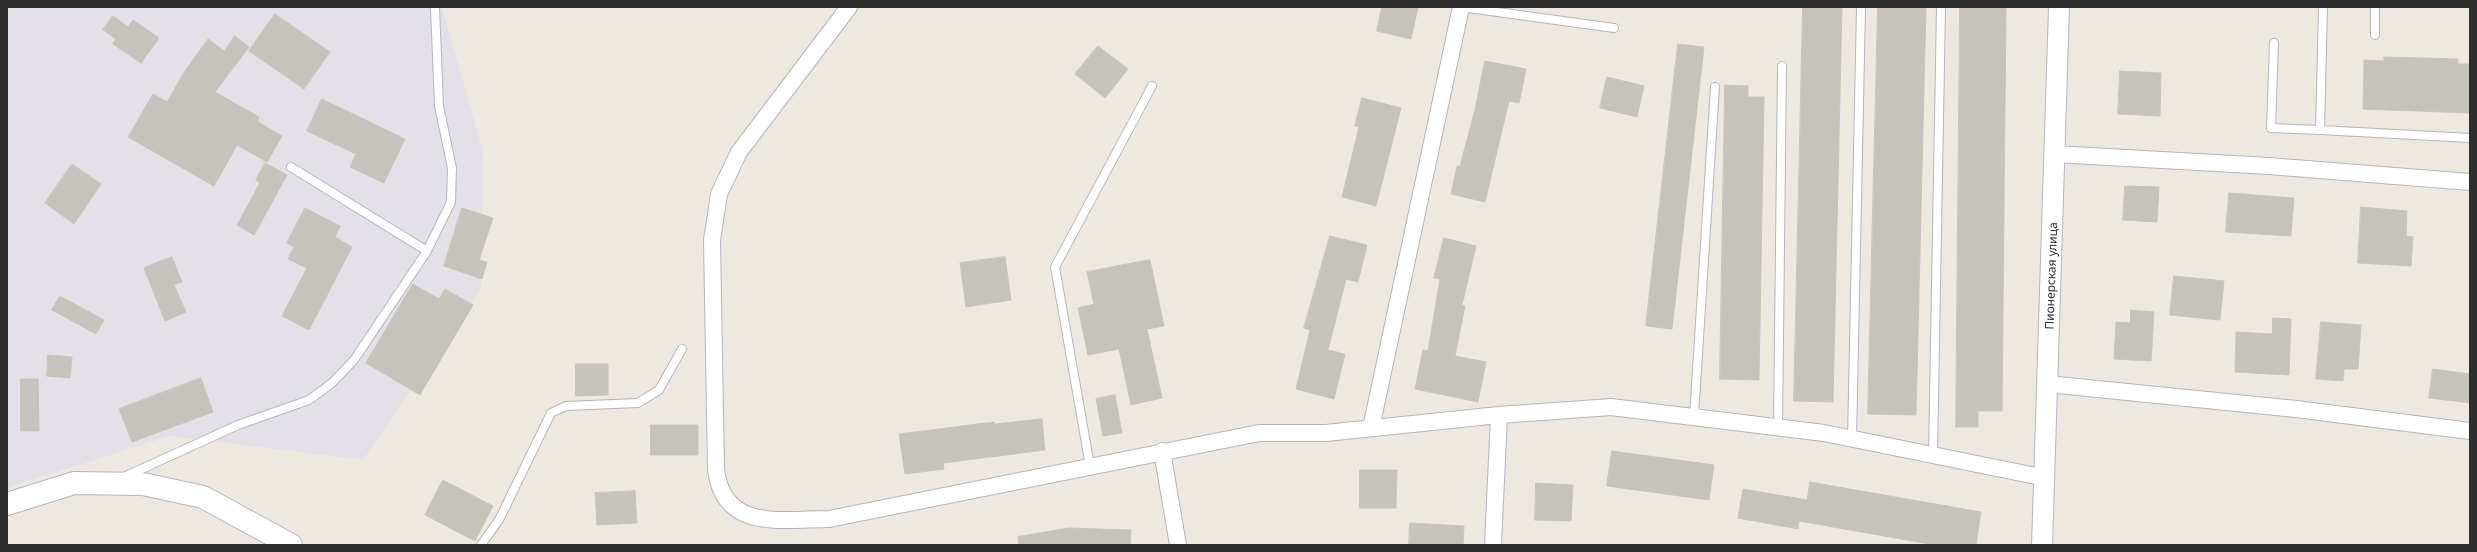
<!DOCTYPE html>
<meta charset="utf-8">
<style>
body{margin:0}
#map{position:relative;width:2477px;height:552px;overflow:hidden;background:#ede9e1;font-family:"Noto Sans",sans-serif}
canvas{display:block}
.frame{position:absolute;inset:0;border:8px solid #2d2d2d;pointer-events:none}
</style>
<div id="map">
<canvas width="2477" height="552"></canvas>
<div class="frame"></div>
</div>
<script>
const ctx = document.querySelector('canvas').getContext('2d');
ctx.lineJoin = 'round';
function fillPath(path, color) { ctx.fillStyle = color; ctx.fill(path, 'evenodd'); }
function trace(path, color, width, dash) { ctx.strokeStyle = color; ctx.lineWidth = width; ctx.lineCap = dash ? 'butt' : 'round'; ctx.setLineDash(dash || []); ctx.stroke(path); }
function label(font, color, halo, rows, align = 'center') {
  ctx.font = font + ' "Noto Sans",sans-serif'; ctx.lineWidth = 3; ctx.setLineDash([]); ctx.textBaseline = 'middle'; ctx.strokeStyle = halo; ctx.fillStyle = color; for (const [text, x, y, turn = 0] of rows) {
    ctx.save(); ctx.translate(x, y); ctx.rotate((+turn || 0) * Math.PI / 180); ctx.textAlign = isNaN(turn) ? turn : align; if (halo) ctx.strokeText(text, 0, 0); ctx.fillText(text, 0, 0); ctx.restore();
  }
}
fillPath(new Path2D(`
 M7,7H442L483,152L481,289L363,460L170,436L7,488Z`), '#e3e1e7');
const building = new Path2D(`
 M1382,7H1418L1411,39L1377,31Z
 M1803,7H1842L1833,402L1794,401Z
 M1878,7H1926L1916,415L1868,414Z
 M1960,7H2006L2002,411H1978V427H1956Z
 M275,14L330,52L304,89L249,51Z
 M113,16L128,27L133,20L159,38L141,63L113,44L116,39L103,30Z
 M235,36L249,47L215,92L259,117L258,122L282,136L267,162L237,145L214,186L128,137L153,94L167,102L185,71L208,39L224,51Z
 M1678,44L1704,47L1672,329L1646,326Z
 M1098,46L1128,69L1105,98L1075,74Z
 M2384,57L2458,59V64H2470V113L2363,109L2364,60L2384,61Z
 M1485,61L1526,69L1519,103L1509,101L1485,202L1451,194L1457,166H1460L1475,110Z
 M2120,71L2161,73L2160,116L2118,114Z
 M1607,77L1644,86L1637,117L1600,108Z
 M1725,85L1748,86V97H1764L1759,380L1720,379Z
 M1362,98L1401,108L1376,206L1342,197L1359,127L1355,126Z
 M322,99L405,139L384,183L350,167L356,154L307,131Z
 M265,163L287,175L254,235L237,225L260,183L256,180Z
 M72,164L101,184L74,224L45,203Z
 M2125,186L2159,187L2157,222L2123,220Z
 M2229,193L2294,198L2291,236L2226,232Z
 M2361,207L2407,211L2406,236L2413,237L2411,266L2358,263Z
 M305,208L340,226L335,237L352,247L309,330L282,316L307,268L288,259L294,247L287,243Z
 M462,208L493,218L479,260L487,262L482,279L444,266Z
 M1330,236L1367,245L1358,282L1346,279L1328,350L1345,354L1334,399L1296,389L1310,330L1304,328Z
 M1444,238L1476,246L1462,305L1465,306L1455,356L1486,362L1478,402L1415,389L1423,350L1428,351L1440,279L1434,278Z
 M172,257L182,282L174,285L186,312L165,321L144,268Z
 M1005,257L1011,300L966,307L960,263Z
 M1150,260L1164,326L1147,329L1162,398L1131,405L1119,349L1088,355L1078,308L1094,304L1087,272Z
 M2174,276L2224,281L2220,320L2170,315Z
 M413,284L439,299L445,289L473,305L420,395L366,363Z
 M60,296L104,320L96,334L52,310Z
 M2131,310L2154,312L2151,361L2114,359L2116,322L2130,323Z
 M2273,318L2291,319L2289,375L2235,372L2236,332L2272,334Z
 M2321,322L2361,325L2358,369H2344L2343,381L2316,379Z
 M48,355L72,357L70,378L47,376Z
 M576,364H608V395L576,396Z
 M2433,369L2470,374V403L2429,398Z
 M201,378L213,412L132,442L119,409Z
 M21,379H38L39,431H21Z
 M1115,395L1122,433L1103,436L1096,399Z
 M1042,419L1045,450L943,463L944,469L905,474L899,434L994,422V424Z
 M651,425H698V455H651Z
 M1612,451L1714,465L1709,500L1607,486Z
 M1360,470H1397L1396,508H1360Z
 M443,480L493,506L475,541L425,515Z
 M1810,482L1981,512L1976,545H1935L1799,521L1798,529L1738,518L1743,489L1807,500Z
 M1536,483L1573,485L1571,521L1535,520Z
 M635,491L637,523L597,525L595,493Z
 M1410,523L1464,526L1463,545H1409Z
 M1069,528L1131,530L1130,545H1019L1018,537Z`);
fillPath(building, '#c6c3bc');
trace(building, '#c9c5ba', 1);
const service = new Path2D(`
 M1461,7L1614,28
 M2323,7L2320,130L2470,138
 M2375,35V7
 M2274,43L2271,128L2320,130
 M427,251L451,202L452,168L439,106L435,7
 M1694,417L1715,87
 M1778,427L1782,66
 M1852,439L1861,7
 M1933,455L1941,7
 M1090,466L1055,267L1152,86
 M124,477L238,425L309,400L332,383L354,360L427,251L291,167
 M481,545L499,520L551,413L566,406L638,403L659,390L682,349`);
const minor = new Path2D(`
 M849,7L739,152L719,194L712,240L716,470C724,532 782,519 829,519L1259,433H1326L1499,415L1611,407L1824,433L2046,478
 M2055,154L2269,166L2470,182
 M2048,384L2296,409L2470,431
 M1371,428L1461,7
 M1162,451L1178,545
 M1493,545L1499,415`);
const tertiary = new Path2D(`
 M2042,545L2059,7`);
const secondary = new Path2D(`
 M7,504L74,483L143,484L203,497L291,545`);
trace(service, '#b4b5bf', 10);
trace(minor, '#b4b5bf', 18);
trace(tertiary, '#b4b5bf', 22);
trace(secondary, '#b4b5bf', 24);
trace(service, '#fff', 8);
trace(minor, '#fff', 16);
trace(tertiary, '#fff', 20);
trace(secondary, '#fff', 22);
label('12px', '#2d2d2d', '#fff', [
 ["Пионерская улица",2052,276,-88]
]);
</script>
